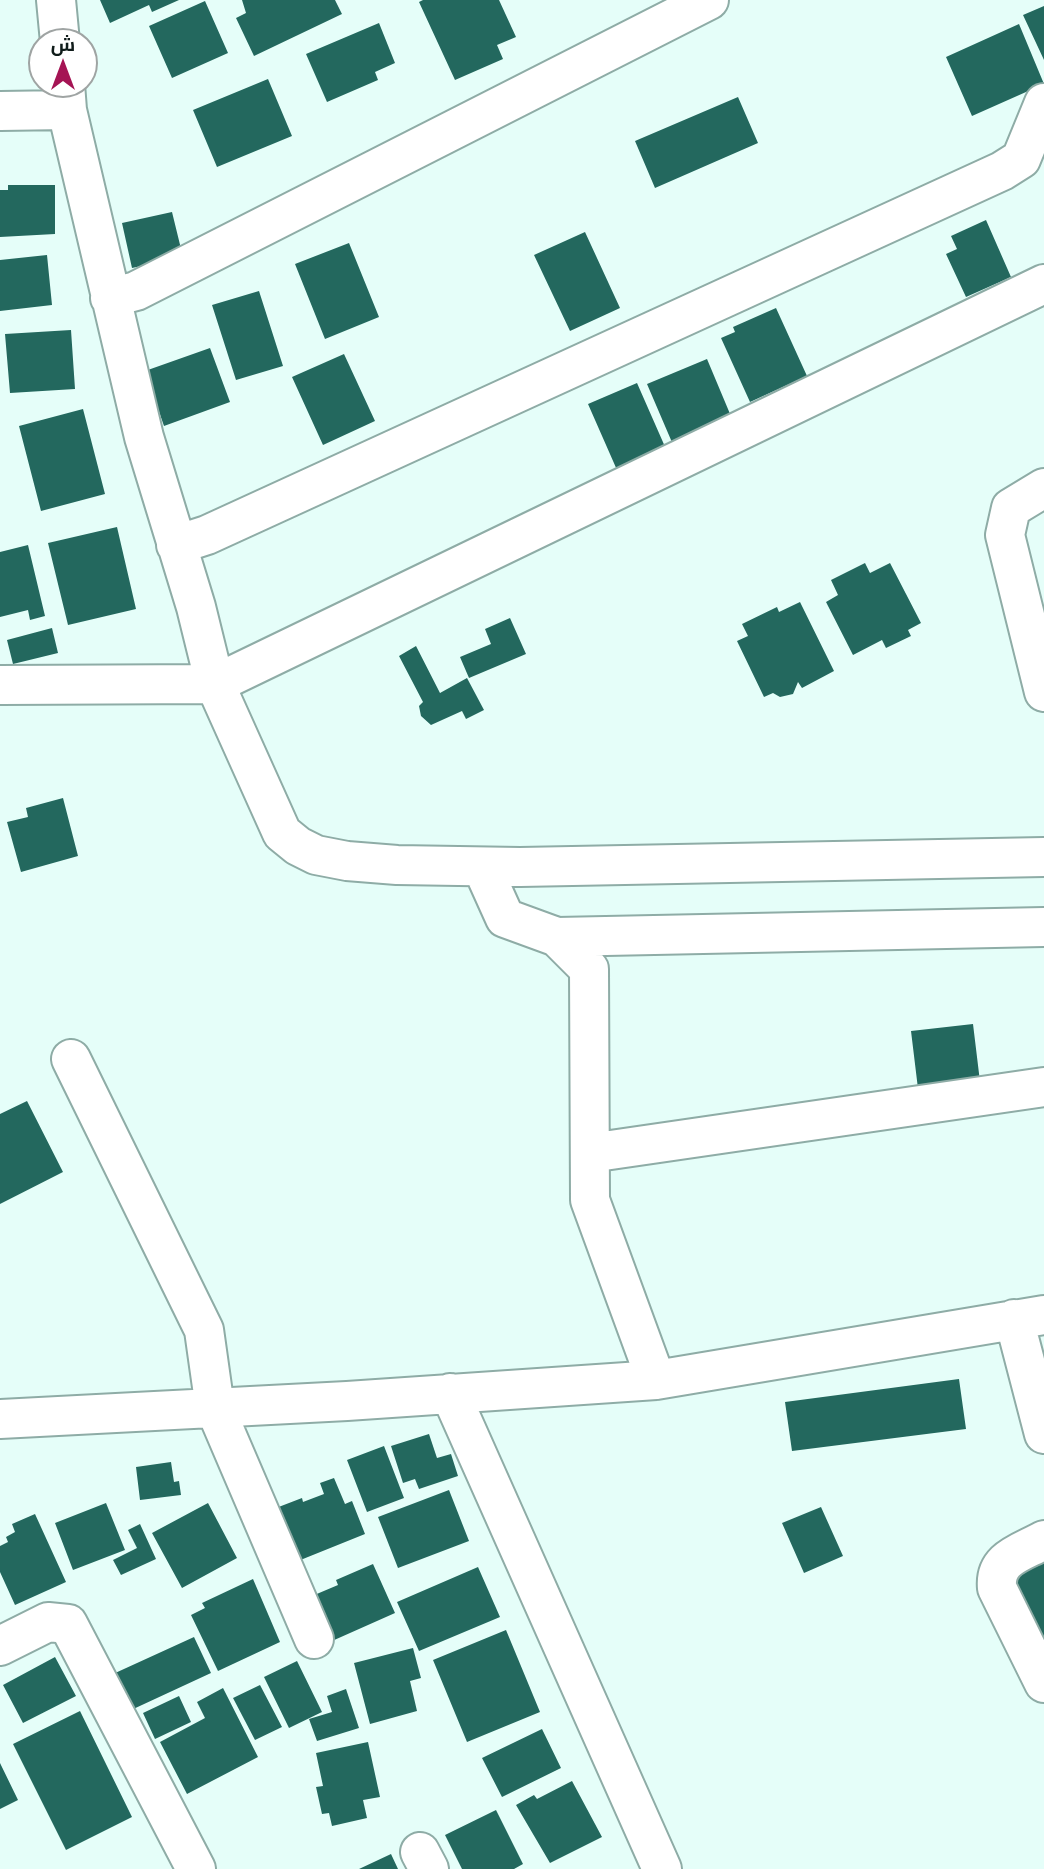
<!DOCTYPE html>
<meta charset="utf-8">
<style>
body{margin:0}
#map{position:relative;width:1044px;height:1869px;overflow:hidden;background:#e5fef9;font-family:"Archivo Narrow",Cairo,sans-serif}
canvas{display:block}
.north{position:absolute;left:28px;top:28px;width:70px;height:70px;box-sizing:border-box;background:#fff;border:2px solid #9fa4a3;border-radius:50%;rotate:0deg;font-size:19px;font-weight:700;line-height:28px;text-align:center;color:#101c1a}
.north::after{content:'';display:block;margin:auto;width:24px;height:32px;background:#a51454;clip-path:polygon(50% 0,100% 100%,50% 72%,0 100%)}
</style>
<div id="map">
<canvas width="1044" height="1869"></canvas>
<div class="north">ش</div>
</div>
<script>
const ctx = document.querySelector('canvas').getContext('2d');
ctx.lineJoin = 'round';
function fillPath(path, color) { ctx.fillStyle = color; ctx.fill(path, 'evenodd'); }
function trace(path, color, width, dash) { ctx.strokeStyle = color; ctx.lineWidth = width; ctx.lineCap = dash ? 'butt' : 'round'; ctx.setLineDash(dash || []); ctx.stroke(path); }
fillPath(new Path2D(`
 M100,0H179L152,12L149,5L110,23Z
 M242,0H335L342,14L254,56L236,18L246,13Z
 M423,0H499L516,37L497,45L503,59L455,80L419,2Z
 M205,1L228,53L172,78L149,26Z
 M1044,6V60L1023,15Z
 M379,23L395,63L375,72L378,80L327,102L306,54Z
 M1019,24L1044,84L972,116L946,57Z
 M268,79L292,136L217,167L193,110Z
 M738,97L758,143L655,188L635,141Z
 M8,185H55V234L0,237V190H8Z
 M172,212L183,257L132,268L122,223Z
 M986,220L1011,277L966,297L946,254L957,249L951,236Z
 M585,232L620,308L570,331L534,255Z
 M349,243L379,317L325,339L295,264Z
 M47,255L52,305L0,311V260Z
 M259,291L283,366L236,380L212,305Z
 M776,308L807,376L750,402L721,338L735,332L733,327Z
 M71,330L75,389L10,393L5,334Z
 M210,348L230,402L164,426L145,371Z
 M344,354L375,421L323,445L292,377Z
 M707,359L733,421L674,447L647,384Z
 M637,383L666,449L617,470L588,404Z
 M83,409L105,494L41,511L19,426Z
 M117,527L136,609L68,625L48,543Z
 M28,545L45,616L30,620L28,610L0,617V552Z
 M865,563L870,573L890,563L921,623L908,630L911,636L886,648L882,640L853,655L826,602L838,595L831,580Z
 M800,602L834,671L802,688L798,682L793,694L780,697L773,693L764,697L737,641L748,636L742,624L777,607L779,612Z
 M510,618L526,654L469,678L460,657L491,644L485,629Z
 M52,628L58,653L13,664L7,640Z
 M416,646L440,693L467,678L484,710L466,719L462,711L431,725L421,716L419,706L423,702L399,656Z
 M63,798L78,856L21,872L7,822L28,817L26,808Z
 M973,1024L981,1090L919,1097L911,1031Z
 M27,1101L63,1172L0,1204V1114Z
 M959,1379L966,1429L792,1451L785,1402Z
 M429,1434L437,1458L451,1454L458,1476L419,1489L415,1479L403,1483L391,1446Z
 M384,1446L404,1498L367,1512L347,1460Z
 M171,1462L174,1482L179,1481L181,1495L140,1500L136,1467Z
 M334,1478L345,1504L352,1501L365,1534L298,1561L276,1508L302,1498L303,1502L324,1494L320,1483Z
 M449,1490L469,1541L398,1568L378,1517Z
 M106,1503L125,1550L73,1570L55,1523Z
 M208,1503L237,1558L182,1588L152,1533Z
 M821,1507L843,1556L804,1573L782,1523Z
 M35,1514L66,1582L15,1605L0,1572V1546L8,1542L6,1537L15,1532L12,1524Z
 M140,1524L156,1559L121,1575L113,1560L137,1548L128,1530Z
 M1044,1563V1659L1007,1580Z
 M373,1564L395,1613L332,1641L312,1596L338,1585L336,1580Z
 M478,1567L500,1617L419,1651L397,1602Z
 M253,1579L280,1642L218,1671L191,1615L205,1608L202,1603Z
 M506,1630L540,1712L467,1742L433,1660Z
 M194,1637L211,1673L129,1711L113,1674Z
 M413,1648L421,1678L410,1681L417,1711L370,1724L354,1663Z
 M55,1657L76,1696L23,1723L3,1685Z
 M297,1661L322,1712L289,1728L264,1677Z
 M260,1685L282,1727L255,1740L233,1698Z
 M223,1688L258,1757L187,1794L160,1742L205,1718L197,1702Z
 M346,1689L359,1728L317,1741L309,1719L332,1712L327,1696Z
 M179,1696L191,1722L155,1739L143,1713Z
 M80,1711L132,1817L66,1850L13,1744Z
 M542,1729L561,1768L502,1797L482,1758Z
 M368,1742L380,1797L363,1800L367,1818L332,1826L329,1813L322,1814L316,1787L323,1786L316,1753Z
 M0,1763L18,1800L0,1809Z
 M572,1781L602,1837L550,1863L516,1805L534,1795L537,1799Z
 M496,1810L523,1864L514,1869H462L445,1835Z
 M391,1854L398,1869H359Z`), '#23685e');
const minor = new Path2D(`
 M56,0L60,42
 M0,111L67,110
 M1044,284L215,684L282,833L298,846L316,855L347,861L397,865L520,867L1044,857
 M110,298L136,291L709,0
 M1044,488L1011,508L1005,535L1044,692
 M176,545L207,535L1002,171L1021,159L1044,103
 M0,685L215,684L196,607L144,437L67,110L65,84
 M482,867L505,918L557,937L589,969L590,1200L656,1380
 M557,937L1044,927
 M71,1059L204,1330L215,1408L314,1639
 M590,1153L1044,1087
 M1014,1319L1044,1434
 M450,1393L662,1869
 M0,1419L347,1401L656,1380L1044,1315
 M1044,1540C1021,1553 994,1558 997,1588L1044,1683
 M0,1646L48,1622L68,1624L196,1869
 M420,1852L429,1869`);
trace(minor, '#8eaca6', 42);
trace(minor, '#fff', 38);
</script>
